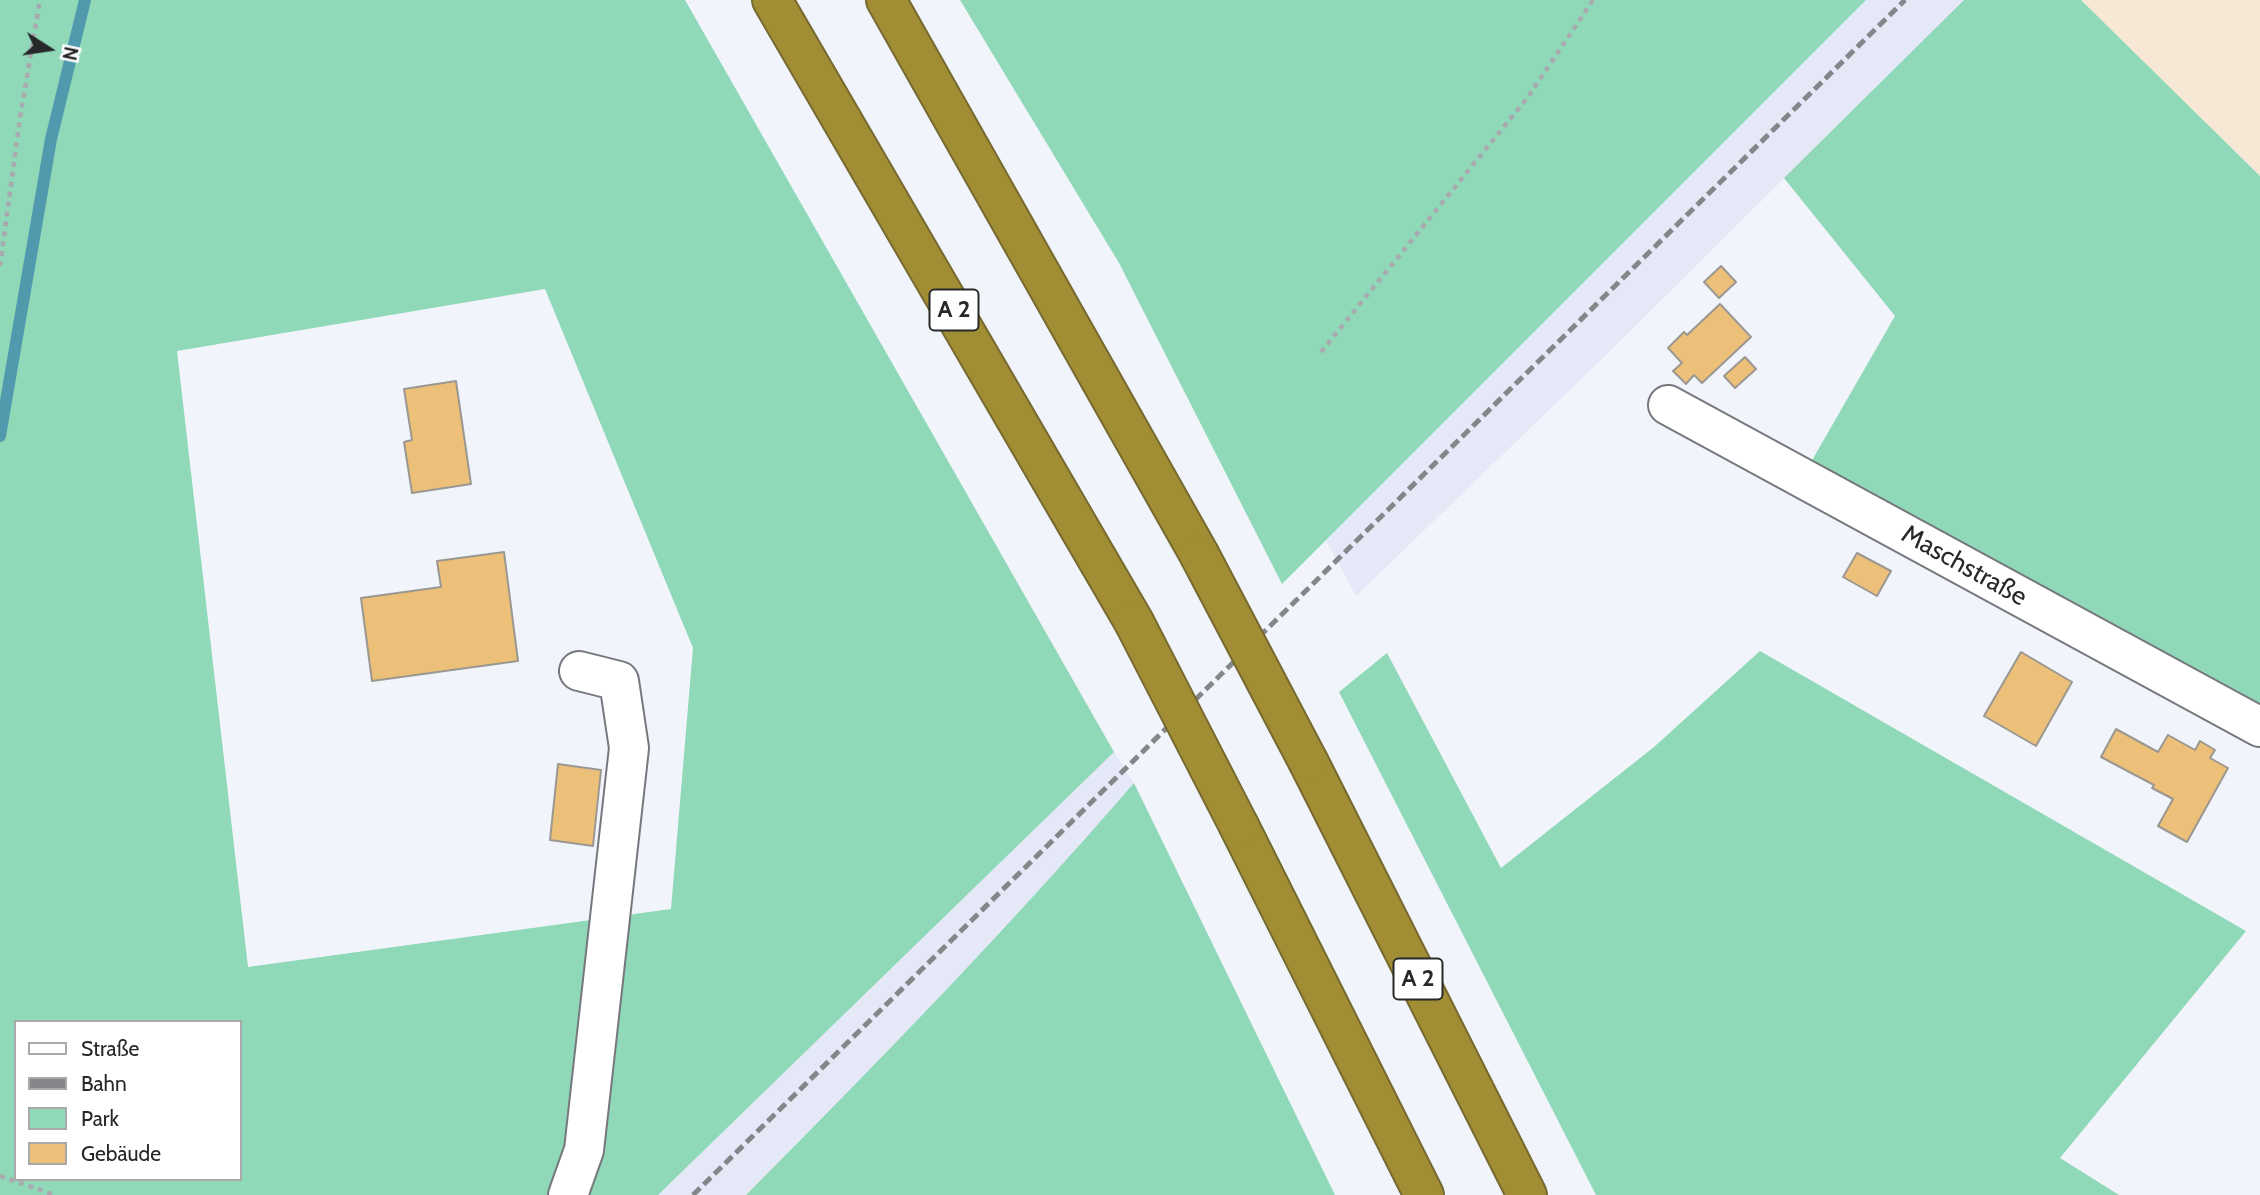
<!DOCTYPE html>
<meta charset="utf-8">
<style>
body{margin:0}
#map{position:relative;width:2260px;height:1195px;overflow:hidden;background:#f2f4fb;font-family:Cabin,sans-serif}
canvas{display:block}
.legend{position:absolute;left:14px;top:1020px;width:228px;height:161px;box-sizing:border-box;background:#fff;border:2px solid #a9a9aa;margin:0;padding:9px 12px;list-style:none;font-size:21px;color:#27282a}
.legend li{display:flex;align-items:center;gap:14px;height:35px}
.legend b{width:35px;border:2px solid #a9a9aa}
.north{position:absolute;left:14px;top:14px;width:70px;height:70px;-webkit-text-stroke:5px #fff;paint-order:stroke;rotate:102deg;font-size:19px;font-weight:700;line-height:28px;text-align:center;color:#27282a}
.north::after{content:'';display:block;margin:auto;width:24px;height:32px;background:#27282a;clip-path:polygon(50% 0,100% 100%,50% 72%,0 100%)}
</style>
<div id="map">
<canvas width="2260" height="1195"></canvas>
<ul class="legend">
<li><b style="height:9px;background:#fff"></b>Straße</li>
<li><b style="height:9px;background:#84868a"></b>Bahn</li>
<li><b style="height:19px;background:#8fd8b8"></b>Park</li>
<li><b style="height:19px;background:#ecc079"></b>Gebäude</li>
</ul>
<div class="north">N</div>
</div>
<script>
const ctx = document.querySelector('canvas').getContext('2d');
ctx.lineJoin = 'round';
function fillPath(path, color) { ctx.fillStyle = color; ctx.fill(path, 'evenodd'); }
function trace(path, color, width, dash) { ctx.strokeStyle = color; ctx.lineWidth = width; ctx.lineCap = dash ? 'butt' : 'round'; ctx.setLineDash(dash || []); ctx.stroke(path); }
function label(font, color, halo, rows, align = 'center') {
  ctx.font = font + ' Cabin,sans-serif'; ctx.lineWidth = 7; ctx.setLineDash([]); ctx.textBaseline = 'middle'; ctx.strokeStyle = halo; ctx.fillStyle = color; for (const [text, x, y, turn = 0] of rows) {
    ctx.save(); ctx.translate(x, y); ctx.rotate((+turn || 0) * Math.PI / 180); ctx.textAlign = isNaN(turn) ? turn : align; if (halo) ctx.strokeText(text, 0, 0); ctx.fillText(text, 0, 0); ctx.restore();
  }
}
fillPath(new Path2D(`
 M2082,0H2260V176L2081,0Z`), '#f7e8d5');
fillPath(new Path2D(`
 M1866,0H1964L1606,355L1356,596L1326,540Z
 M1114,752L1134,783L1076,851L879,1062L746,1195H658Z`), '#e4e8f7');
fillPath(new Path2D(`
 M0,0H685L1114,752L658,1195H0ZM545,289L693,648L671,909L248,967L177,351ZM16,1022H240V1179H16Z
 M960,0H1866L1282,584L1119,263Z
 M1964,0H2081L2260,176V713L1807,469L1895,316L1784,178Z
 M1760,651L2246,931L2060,1158L2119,1195H1596L1339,692L1387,653L1501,868L1654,747Z
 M1134,783L1335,1195H746C879,1061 1011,926 1134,783Z`), '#8fd8b8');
trace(new Path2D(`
 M0,436L51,139L85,0`), '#5199ac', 12);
const building = new Path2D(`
 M1721,266L1736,282L1719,298L1704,282Z
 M1720,304L1751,337L1702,383L1694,375L1686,384L1673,371L1682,363L1668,348L1684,332L1687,335Z
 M1745,357L1756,369L1735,388L1724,376Z
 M456,381L471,484L412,493L404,442L412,440L404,389Z
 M504,552L518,661L372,681L361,598L441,587L437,561Z
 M1857,553L1891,571L1877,596L1843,577Z
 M2021,652L2072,682L2036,746L1984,716Z
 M2116,729L2158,752L2168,735L2195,750L2200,741L2215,750L2210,758L2228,768L2187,842L2158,826L2173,799L2152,788L2154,785L2101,757Z
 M558,764L601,770L593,846L550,840Z`);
fillPath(building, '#ecc079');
trace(building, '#9b9791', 2);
const minor = new Path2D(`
 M1668,405L2260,727
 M568,1195L584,1150L629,748L619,681L579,671`);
const highway = new Path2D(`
 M772,0L1134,622
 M886,0L1199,554
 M1309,763L1527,1195
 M1239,826L1424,1195`);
trace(minor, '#76787e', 42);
trace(highway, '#766a30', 42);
trace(new Path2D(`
 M0,266L20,118L40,0
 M1321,352L1528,97L1593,0
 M0,1176L55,1195`), '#a9aaaf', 4.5, [5, 5]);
trace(minor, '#fff', 38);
trace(highway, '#a18d33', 38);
trace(new Path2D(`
 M693,1195L1905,0`), '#84868a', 5, [10, 5]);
const highwayBridge = new Path2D(`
 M1199,554L1309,763
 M1134,622L1239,826`);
trace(highwayBridge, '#766a30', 42, []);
trace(highwayBridge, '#a18d33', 38);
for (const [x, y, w] of [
 [954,310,49],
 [1418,979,49]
]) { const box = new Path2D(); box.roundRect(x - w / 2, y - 20.5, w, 41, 5); ctx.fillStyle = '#fff'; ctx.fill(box); trace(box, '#27282a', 2); }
label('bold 24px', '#27282a', null, [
 ["A 2",954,310],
 ["A 2",1418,979]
]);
label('26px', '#27282a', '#fff', [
 ["Maschstraße",1964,566,29]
]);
</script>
